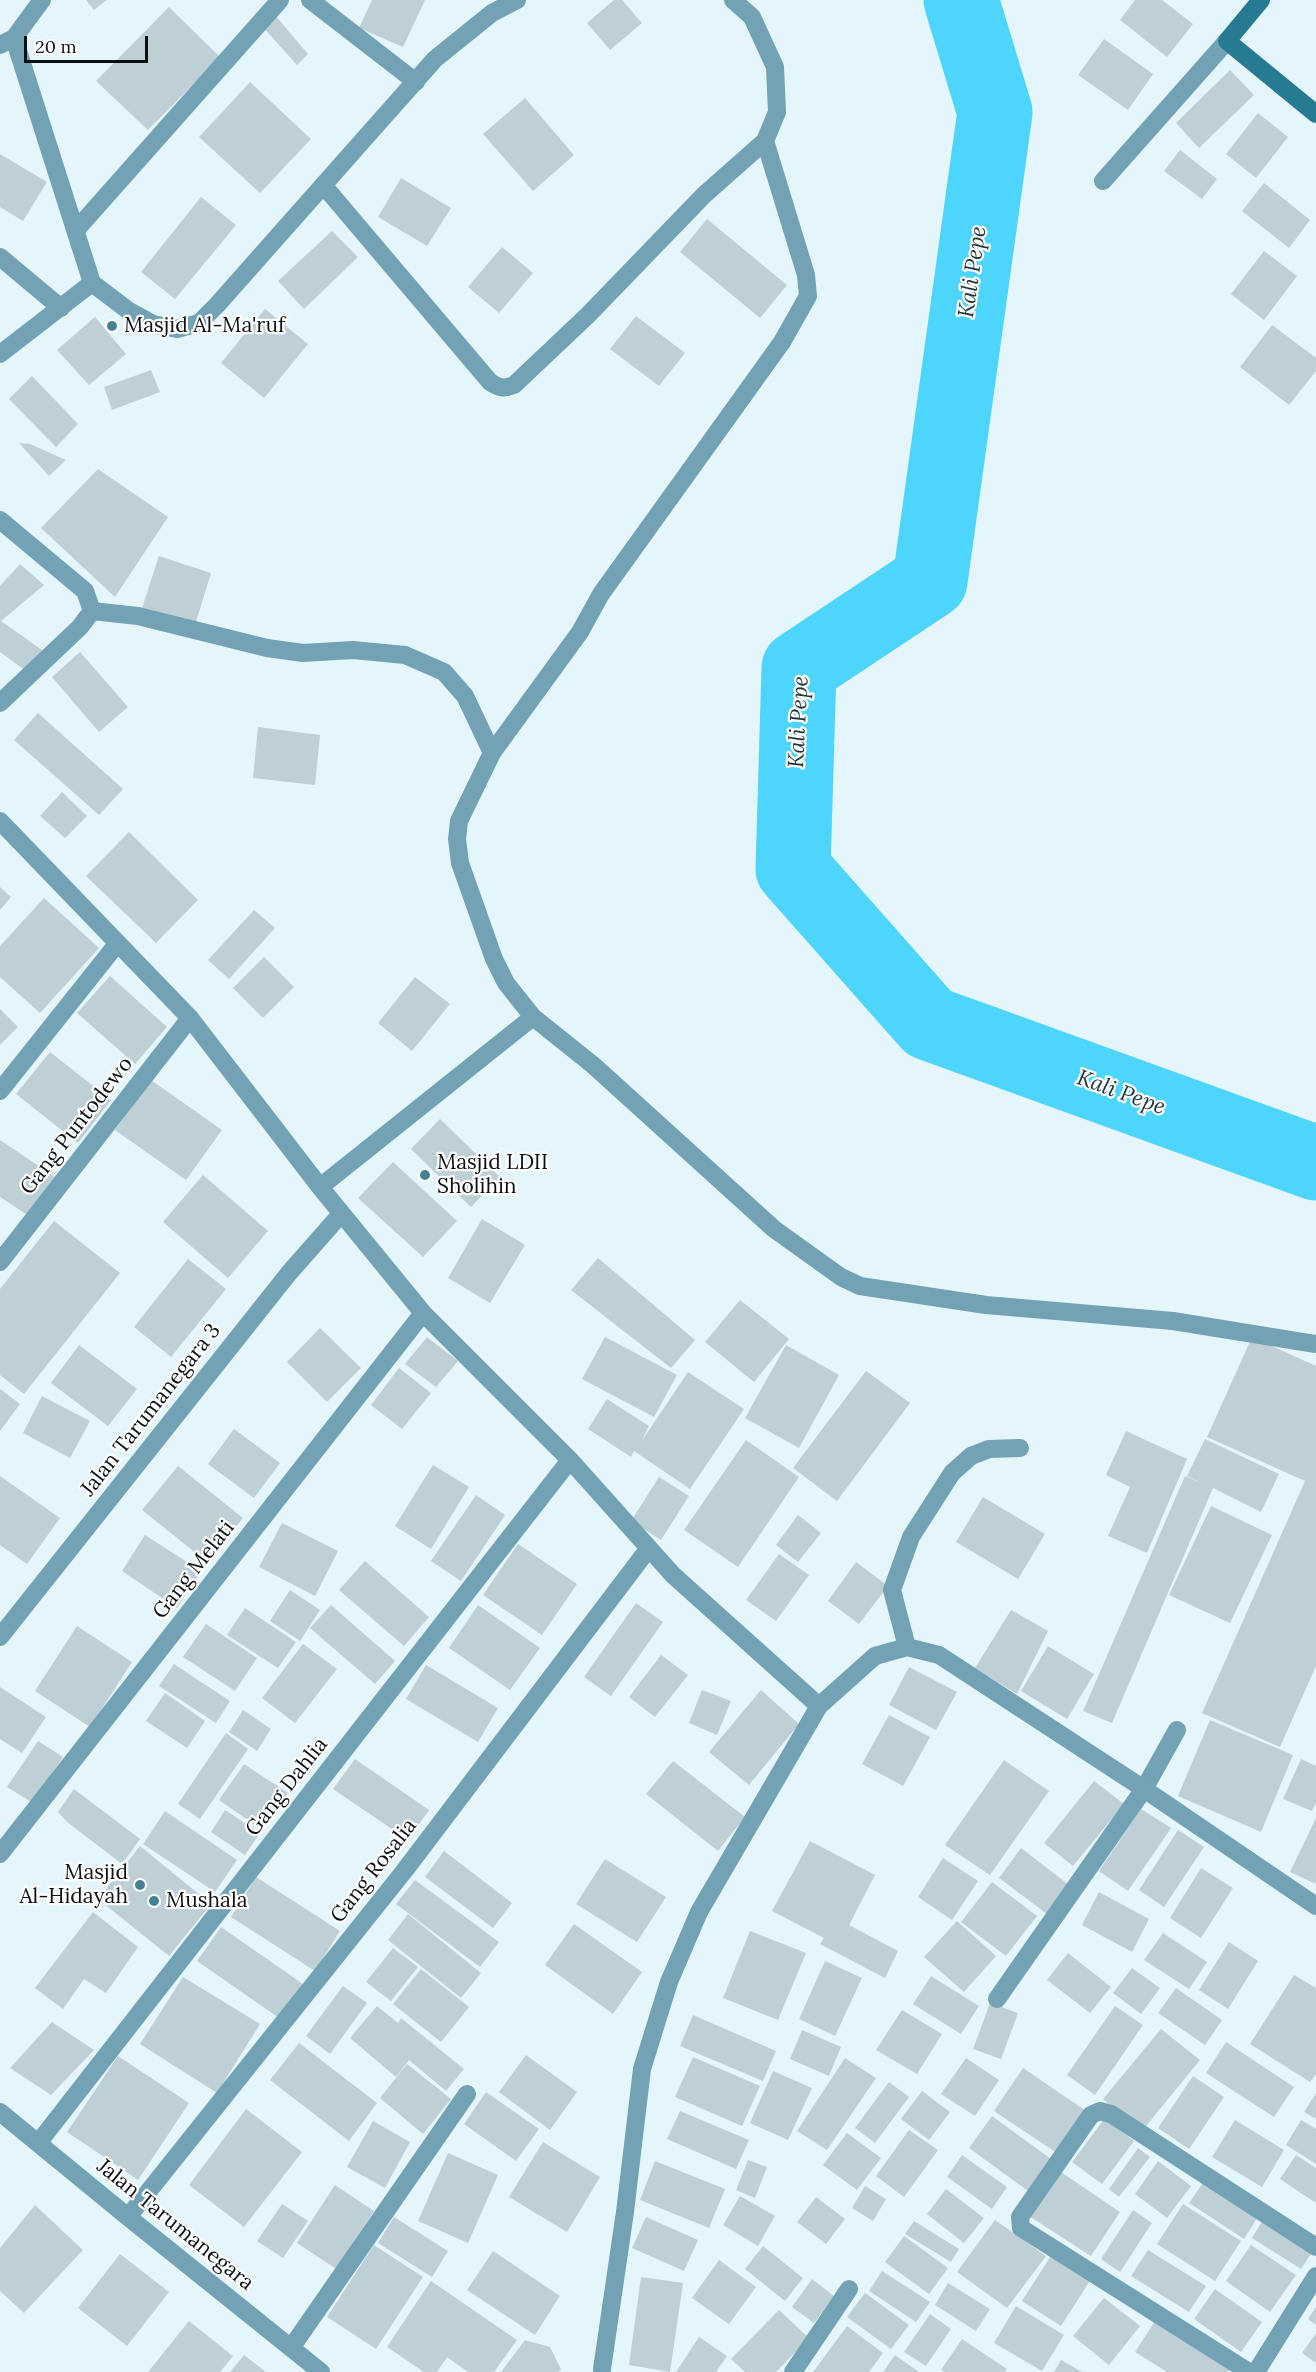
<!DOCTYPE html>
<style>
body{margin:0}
#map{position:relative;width:1316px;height:2372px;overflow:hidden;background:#e4f6fc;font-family:Lora,serif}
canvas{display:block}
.scale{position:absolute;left:24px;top:36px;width:124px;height:27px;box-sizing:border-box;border:3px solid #0a1012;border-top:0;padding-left:8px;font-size:18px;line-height:21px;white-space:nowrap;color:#0a1012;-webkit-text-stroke:4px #fff;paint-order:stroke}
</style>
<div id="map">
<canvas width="1316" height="2372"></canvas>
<div class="scale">20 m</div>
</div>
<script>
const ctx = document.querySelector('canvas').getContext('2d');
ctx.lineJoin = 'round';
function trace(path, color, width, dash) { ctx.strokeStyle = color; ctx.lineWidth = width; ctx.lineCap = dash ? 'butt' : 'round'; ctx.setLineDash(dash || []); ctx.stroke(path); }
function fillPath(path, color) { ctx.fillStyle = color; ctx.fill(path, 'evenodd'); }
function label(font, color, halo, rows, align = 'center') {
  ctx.font = font + ' Lora,serif'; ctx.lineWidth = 4.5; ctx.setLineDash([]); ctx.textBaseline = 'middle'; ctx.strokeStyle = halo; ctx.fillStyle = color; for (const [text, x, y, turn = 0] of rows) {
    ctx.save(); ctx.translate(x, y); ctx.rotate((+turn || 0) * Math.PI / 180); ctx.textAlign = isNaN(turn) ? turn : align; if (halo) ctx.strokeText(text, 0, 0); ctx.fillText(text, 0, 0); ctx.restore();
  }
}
trace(new Path2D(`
 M961,0L995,112L930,581L799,668L793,869L929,1023L1316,1163`), '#4dd5fd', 75);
fillPath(new Path2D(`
 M86,0H107L94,10Z
 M372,0H425L403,47L359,28Z
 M614,0H622L642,23L610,50L587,23Z
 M1135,0H1162L1193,24L1167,57L1120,20Z
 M169,7L220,57L148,130L96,81Z
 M274,14L308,54L297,65L261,25Z
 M1104,39L1153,74L1128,110L1078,75Z
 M1230,70L1254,95L1199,148L1176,123Z
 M250,82L311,139L260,193L199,137Z
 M525,98L574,155L533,191L483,134Z
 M1258,113L1288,137L1256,178L1226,154Z
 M1180,150L1217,179L1202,199L1164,171Z
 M0,154L47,182L23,221L0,207Z
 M401,178L451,208L427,246L378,217Z
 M1264,183L1310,220L1289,248L1242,211Z
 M201,197L236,225L175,299L141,272Z
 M707,219L787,285L760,318L680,252Z
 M332,231L358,257L304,309L278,281Z
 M502,247L533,273L499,313L468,287Z
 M1264,251L1297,276L1264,320L1231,294Z
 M265,309L308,344L264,398L221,363Z
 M636,316L685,353L659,386L610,349Z
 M95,317L126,354L89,385L57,350Z
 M1272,325L1316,358V371L1289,405L1240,367Z
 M151,370L160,392L112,410L104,387Z
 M32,376L78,424L56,447L9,399Z
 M19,443L30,444L66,460L49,476Z
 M98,469L168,517L115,597L41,528Z
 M159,556L211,573L195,625L142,608Z
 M20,564L44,585L1,621L45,652L26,671L0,652V586Z
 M80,652L128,707L99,732L52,677Z
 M38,713L123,789L99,815L14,740Z
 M258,727L320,735L315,785L253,778Z
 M62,792L87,816L65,838L40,816Z
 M129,832L198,900L156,943L86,876Z
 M0,887L11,897L0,910Z
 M44,898L99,948L40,1013L0,977V946Z
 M254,910L275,928L229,979L208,960Z
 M264,957L294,987L263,1018L233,988Z
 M110,976L167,1027L135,1064L77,1013Z
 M415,977L450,1004L412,1051L378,1023Z
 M0,1009L18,1027L0,1045Z
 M50,1052L111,1100L78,1143L16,1094Z
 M151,1080L222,1130L186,1180L115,1130Z
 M440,1119L500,1177L471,1207L411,1149Z
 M0,1140L55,1177L29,1216L0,1197Z
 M393,1162L457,1221L423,1257L358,1198Z
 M203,1175L268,1231L228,1278L163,1222Z
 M482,1219L525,1245L490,1303L448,1278Z
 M54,1221L120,1273L24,1394L0,1375V1289Z
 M598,1258L695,1340L671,1368L571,1290Z
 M188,1259L226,1289L171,1357L134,1327Z
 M740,1300L789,1339L754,1382L705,1342Z
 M320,1328L361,1368L327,1402L287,1362Z
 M427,1337L458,1361L436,1387L405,1364Z
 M605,1337L677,1375L654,1417L582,1379Z
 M1252,1337L1316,1366V1666L1280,1747L1202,1713L1305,1481L1207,1437Z
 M79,1345L137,1389L108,1426L51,1383Z
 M786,1345L839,1375L799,1448L745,1418Z
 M399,1368L431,1393L402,1429L371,1405Z
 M866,1371L910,1403L837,1501L793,1468Z
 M688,1372L744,1409L690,1489L634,1451L631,1457L588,1429L607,1399L649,1426L641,1442Z
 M0,1389L20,1404L0,1431Z
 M42,1396L90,1421L70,1458L23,1433Z
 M234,1429L280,1463L254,1498L208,1464Z
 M1126,1431L1187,1459L1147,1553L1108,1536L1130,1487L1106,1475Z
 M1205,1439L1279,1474L1261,1512L1213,1488L1112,1723L1083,1711L1185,1476L1203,1484L1187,1476Z
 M746,1440L799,1477L738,1567L684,1530Z
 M433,1465L469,1487L431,1549L395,1526Z
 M178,1466L243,1518L207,1562L142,1510Z
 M0,1476L60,1518L27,1564L0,1545Z
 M659,1477L689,1496L661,1540L631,1521Z
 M476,1495L505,1515L461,1581L431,1561Z
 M983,1497L1045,1534L1018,1579L956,1542Z
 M1211,1506L1272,1535L1230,1623L1169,1595Z
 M798,1515L821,1533L798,1562L776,1545Z
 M282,1523L338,1551L315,1596L259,1567Z
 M145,1535L201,1571L177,1608L122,1571Z
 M518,1544L577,1584L542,1635L483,1595Z
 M779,1554L809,1575L776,1621L746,1600Z
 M365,1561L429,1617L404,1646L339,1590Z
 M856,1562L888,1586L859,1624L828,1601Z
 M290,1590L320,1610L300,1641L270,1621Z
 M636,1603L663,1622L611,1696L584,1677Z
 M331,1605L395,1661L375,1684L310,1628Z
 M478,1605L540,1648L510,1690L449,1648Z
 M245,1608L296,1642L278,1668L227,1635Z
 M1011,1610L1048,1631L1017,1694L975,1668Z
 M206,1624L257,1658L235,1691L183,1657Z
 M77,1626L132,1662L90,1727L35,1691Z
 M303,1644L337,1669L295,1723L262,1698Z
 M1048,1646L1094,1674L1067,1719L1021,1691Z
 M661,1655L688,1675L655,1717L629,1697Z
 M174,1664L230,1701L216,1723L159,1686Z
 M426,1665L498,1708L478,1742L406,1699Z
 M909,1667L957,1692L936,1730L889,1705Z
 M0,1687L46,1717L22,1753L0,1739Z
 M702,1690L731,1701L717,1735L689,1723Z
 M761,1690L799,1724L749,1785L709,1752Z
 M165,1693L205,1721L187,1748L146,1721Z
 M243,1710L271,1729L257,1751L229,1732Z
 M889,1715L930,1737L903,1786L862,1764Z
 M1210,1720L1293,1755L1261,1832L1178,1796Z
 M226,1733L248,1749L200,1819L178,1804Z
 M38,1741L63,1757L33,1803L7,1787Z
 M355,1759L429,1810L408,1840L333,1789Z
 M1301,1759L1316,1766V1803L1312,1811L1283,1799Z
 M1004,1760L1049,1791L990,1875L945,1845Z
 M673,1761L745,1817L718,1851L646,1794Z
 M244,1764L288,1793L262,1830L219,1800Z
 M1094,1781L1124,1804L1073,1866L1044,1843Z
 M74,1789L140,1839L122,1864L67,1822L58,1812Z
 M1141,1809L1171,1828L1128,1891L1099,1871Z
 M225,1810L260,1833L245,1855L211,1832Z
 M165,1811L237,1860L215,1892L143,1844Z
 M1316,1818V1884L1290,1872Z
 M1178,1830L1204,1847L1164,1907L1139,1890Z
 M810,1841L875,1875L849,1925L898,1951L885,1978L820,1944L824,1938L772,1911Z
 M140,1846L211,1904L169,1956L98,1899Z
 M1021,1848L1069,1885L1047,1914L999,1878Z
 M444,1851L512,1903L493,1928L425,1877Z
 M943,1858L978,1881L952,1920L918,1897Z
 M605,1859L666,1897L637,1942L576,1904Z
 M1201,1868L1233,1888L1201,1938L1170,1918Z
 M256,1877L340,1931L315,1971L231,1917Z
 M415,1880L499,1942L480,1967L396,1904Z
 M992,1882L1037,1916L1006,1956L961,1922Z
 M1099,1892L1149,1919L1132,1952L1082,1925Z
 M93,1912L138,1947L106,1993L84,1979L63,2009L35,1988Z
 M408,1914L481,1973L461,1998L388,1940Z
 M957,1921L996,1956L964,1992L924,1957Z
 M574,1924L642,1972L613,2014L545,1965Z
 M221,1927L303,1984L279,2018L197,1961Z
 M750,1931L806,1953L778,2020L723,1998Z
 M1163,1933L1207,1962L1189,1989L1144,1960Z
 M1229,1942L1258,1961L1228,2009L1199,1990Z
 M393,1948L418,1967L391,2001L366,1982Z
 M1068,1953L1111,1987L1090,2013L1047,1980Z
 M825,1961L862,1978L835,2036L799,2019Z
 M1132,1968L1160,1988L1141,2014L1113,1993Z
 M421,1969L469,2007L441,2042L393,2004Z
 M1294,1975L1316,1988V2074L1310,2082L1250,2044Z
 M931,1976L979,2006L961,2034L913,2004Z
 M183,1977L260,2024L217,2093L140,2044Z
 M343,1986L367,2003L330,2054L306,2036Z
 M1176,1988L1222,2020L1205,2045L1158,2013Z
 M990,2003L1018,2013L1001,2059L973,2049Z
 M377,2006L398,2023L401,2018L464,2069L446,2091L409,2060L396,2077L350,2038Z
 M1115,2006L1143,2025L1095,2095L1067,2075Z
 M902,2010L942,2034L917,2074L876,2050Z
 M693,2015L776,2051L763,2081L680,2046Z
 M52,2022L94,2050L51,2095L10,2068Z
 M1161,2029L1200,2060L1142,2131L1103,2099Z
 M802,2030L841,2047L829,2076L790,2059Z
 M1226,2042L1294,2087L1274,2117L1206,2073Z
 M299,2043L377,2103L349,2141L270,2080Z
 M526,2055L577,2092L550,2130L499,2092Z
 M118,2056L189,2103L138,2180L67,2132Z
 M693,2057L760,2086L742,2126L675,2097Z
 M845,2058L876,2078L827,2150L797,2131Z
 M966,2058L999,2080L975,2116L941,2094Z
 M407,2064L451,2099L423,2134L380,2098Z
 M1023,2068L1089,2113L1060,2155L994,2111Z
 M773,2071L812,2088L788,2140L750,2123Z
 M1193,2076L1224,2097L1189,2149L1158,2128Z
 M889,2082L909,2097L875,2143L855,2128Z
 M922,2091L950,2112L929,2140L901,2119Z
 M486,2092L539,2129L516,2161L464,2124Z
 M1316,2093V2119L1304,2112Z
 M246,2109L302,2152L244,2227L189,2185Z
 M680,2111L749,2140L736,2169L667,2139Z
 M992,2116L1051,2159L1028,2191L969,2148Z
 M1105,2118L1134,2141L1102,2184L1072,2162Z
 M1235,2120L1284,2150L1262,2187L1212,2157Z
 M1301,2120L1316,2129V2164L1286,2145Z
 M373,2121L410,2142L385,2188L347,2167Z
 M909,2130L938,2150L904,2197L876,2176Z
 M847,2133L881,2158L857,2190L823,2165Z
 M543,2142L600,2177L567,2232L509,2197Z
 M1138,2148L1150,2157L1119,2197L1109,2189Z
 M448,2153L498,2175L468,2243L418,2221Z
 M962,2155L1007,2187L992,2209L947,2177Z
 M1296,2155L1316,2168V2203L1280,2179Z
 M748,2160L767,2167L755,2198L736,2190Z
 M655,2161L725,2189L709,2228L640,2200Z
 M1158,2161L1191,2186L1167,2218L1135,2194Z
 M1058,2170L1120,2212L1091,2256L1029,2216Z
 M1205,2180L1259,2215L1244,2239L1189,2203Z
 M335,2185L374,2211L336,2269L297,2243Z
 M865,2186L886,2199L873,2221L852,2208Z
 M946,2189L984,2218L964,2243L927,2214Z
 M740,2196L775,2216L758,2246L723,2225Z
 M816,2197L845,2219L826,2244L797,2222Z
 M282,2204L308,2221L283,2258L257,2241Z
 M1183,2204L1241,2241L1215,2281L1157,2244Z
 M35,2205L83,2250L24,2313L0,2291V2248Z
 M1133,2210L1152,2223L1120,2272L1101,2259Z
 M394,2217L448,2251L432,2277L378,2243Z
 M646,2217L698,2240L684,2271L632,2248Z
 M1264,2218L1314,2249L1301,2269L1252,2238Z
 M995,2220L1046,2256L1007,2308L957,2272Z
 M914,2221L959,2249L951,2262L905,2234Z
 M904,2236L948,2268L929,2294L885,2262Z
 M374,2245L423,2277L376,2349L327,2317Z
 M1251,2245L1296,2275L1270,2312L1226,2281Z
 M763,2246L803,2278L785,2301L745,2269Z
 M1148,2250L1206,2286L1189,2312L1131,2276Z
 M493,2251L560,2296L535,2335L467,2290Z
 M1054,2251L1093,2276L1061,2326L1022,2301Z
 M120,2254L169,2292L127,2346L78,2308Z
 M719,2260L756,2287L729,2324L692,2298Z
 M882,2271L930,2302L916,2322L869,2291Z
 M641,2277L683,2283L670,2372L629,2365Z
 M812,2279L834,2296L814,2323L792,2307Z
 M431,2281L517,2340L494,2372H468L447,2357L437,2372H424L387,2347Z
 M948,2283L990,2309L976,2331L935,2305Z
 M1215,2289L1262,2322L1241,2352L1194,2319Z
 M865,2293L909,2325L891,2349L847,2317Z
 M1104,2298L1140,2326L1109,2365L1073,2336Z
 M1016,2306L1064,2335L1042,2371L994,2343Z
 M1316,2307V2325L1308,2319Z
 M779,2310L809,2338L776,2372H745L731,2359Z
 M930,2314L951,2329L926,2366L904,2352Z
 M189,2321L233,2356L220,2372H148Z
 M1155,2321L1230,2369L1228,2372H1167L1135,2352Z
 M847,2326L883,2353L869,2372H813Z
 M1316,2333V2363L1302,2353Z
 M699,2337L727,2356L716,2372H676Z
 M962,2339L1007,2369L1004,2372H945L941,2370Z
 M525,2340L550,2347L561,2369L558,2372H501Z
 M244,2355L266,2372H230Z
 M895,2355L919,2372H883Z
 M1061,2360L1082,2372H1054Z`), '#becfd5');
trace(new Path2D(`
 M1144,1789L1177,1730`), '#72a2b3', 18);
trace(new Path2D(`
 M310,0L416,82
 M14,38L92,283L129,311L153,324L177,329L199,323L217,305L435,59L492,13L517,0
 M0,45L14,38L42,0
 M765,141L806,275L808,296L782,342L601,594L580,632L492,753L459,821L457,839L460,863L494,959L506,983L533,1017L593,1065L774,1229L841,1277L860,1286L986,1305L1173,1321L1316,1344
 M1103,181L1227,41
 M324,186L490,382C499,388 504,389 514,385L588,315L704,195L765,141L777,112L775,67L752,17L733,0
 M76,230L280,0
 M0,257L61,308
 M0,354L92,283
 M0,520L85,591L92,611L80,627L0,703
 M92,611L138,616L267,648L303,653L353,650L405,655L444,672L465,696L492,753
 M0,821L190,1018L320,1187L423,1313L570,1460L673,1575L819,1706L875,1656L907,1647L939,1655L1144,1789L1316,1906
 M0,1091L117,944
 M320,1187L533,1017
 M0,1262L190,1018
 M0,1637L289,1273L341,1214
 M907,1647L892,1590L911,1537L952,1473L971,1456L989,1449L1020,1448
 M0,1854L423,1313
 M997,1999L1144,1789
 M0,2112L128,2217L321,2372
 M39,2142L570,1460
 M128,2217L405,1870L649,1548
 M291,2348L467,2094
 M602,2369L625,2212L642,2069L669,1982L699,1912L819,1706
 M793,2372L849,2289
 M1249,2372L1021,2228L1020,2217L1091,2115L1100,2111L1111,2114L1316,2247
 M1256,2372L1316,2276`), '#72a2b3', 18);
trace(new Path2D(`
 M1261,0L1227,41L1316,114`), '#267b93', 18);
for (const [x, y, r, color] of [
 [112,326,6,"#438296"],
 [425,1175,6,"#438296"],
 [140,1885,6,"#438296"],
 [154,1901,6,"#438296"]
]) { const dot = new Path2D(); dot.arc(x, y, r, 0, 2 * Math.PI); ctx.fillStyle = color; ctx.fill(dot); trace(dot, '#fff', 2); }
label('21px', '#0a1012', '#fff', [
 ["Masjid Al-Ma'ruf",124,326],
 ["Masjid LDII",437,1163],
 ["Sholihin",437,1187],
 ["Masjid",128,1873,"right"],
 ["Al-Hidayah",128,1897,"right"],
 ["Mushala",166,1901]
], 'left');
label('21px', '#0a1012', '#fff', [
 ["Gang Puntodewo",77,1126,-52],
 ["Jalan Tarumanegara 3",151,1410,-52],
 ["Gang Melati",194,1570,-52],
 ["Gang Dahlia",287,1787,-52],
 ["Gang Rosalia",374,1871,-52],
 ["Jalan Tarumanegara",175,2225,39]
]);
label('italic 22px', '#1d343b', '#fff', [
 ["Kali Pepe",973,272,-82],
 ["Kali Pepe",799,722,-87],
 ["Kali Pepe",1121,1093,20]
]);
</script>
